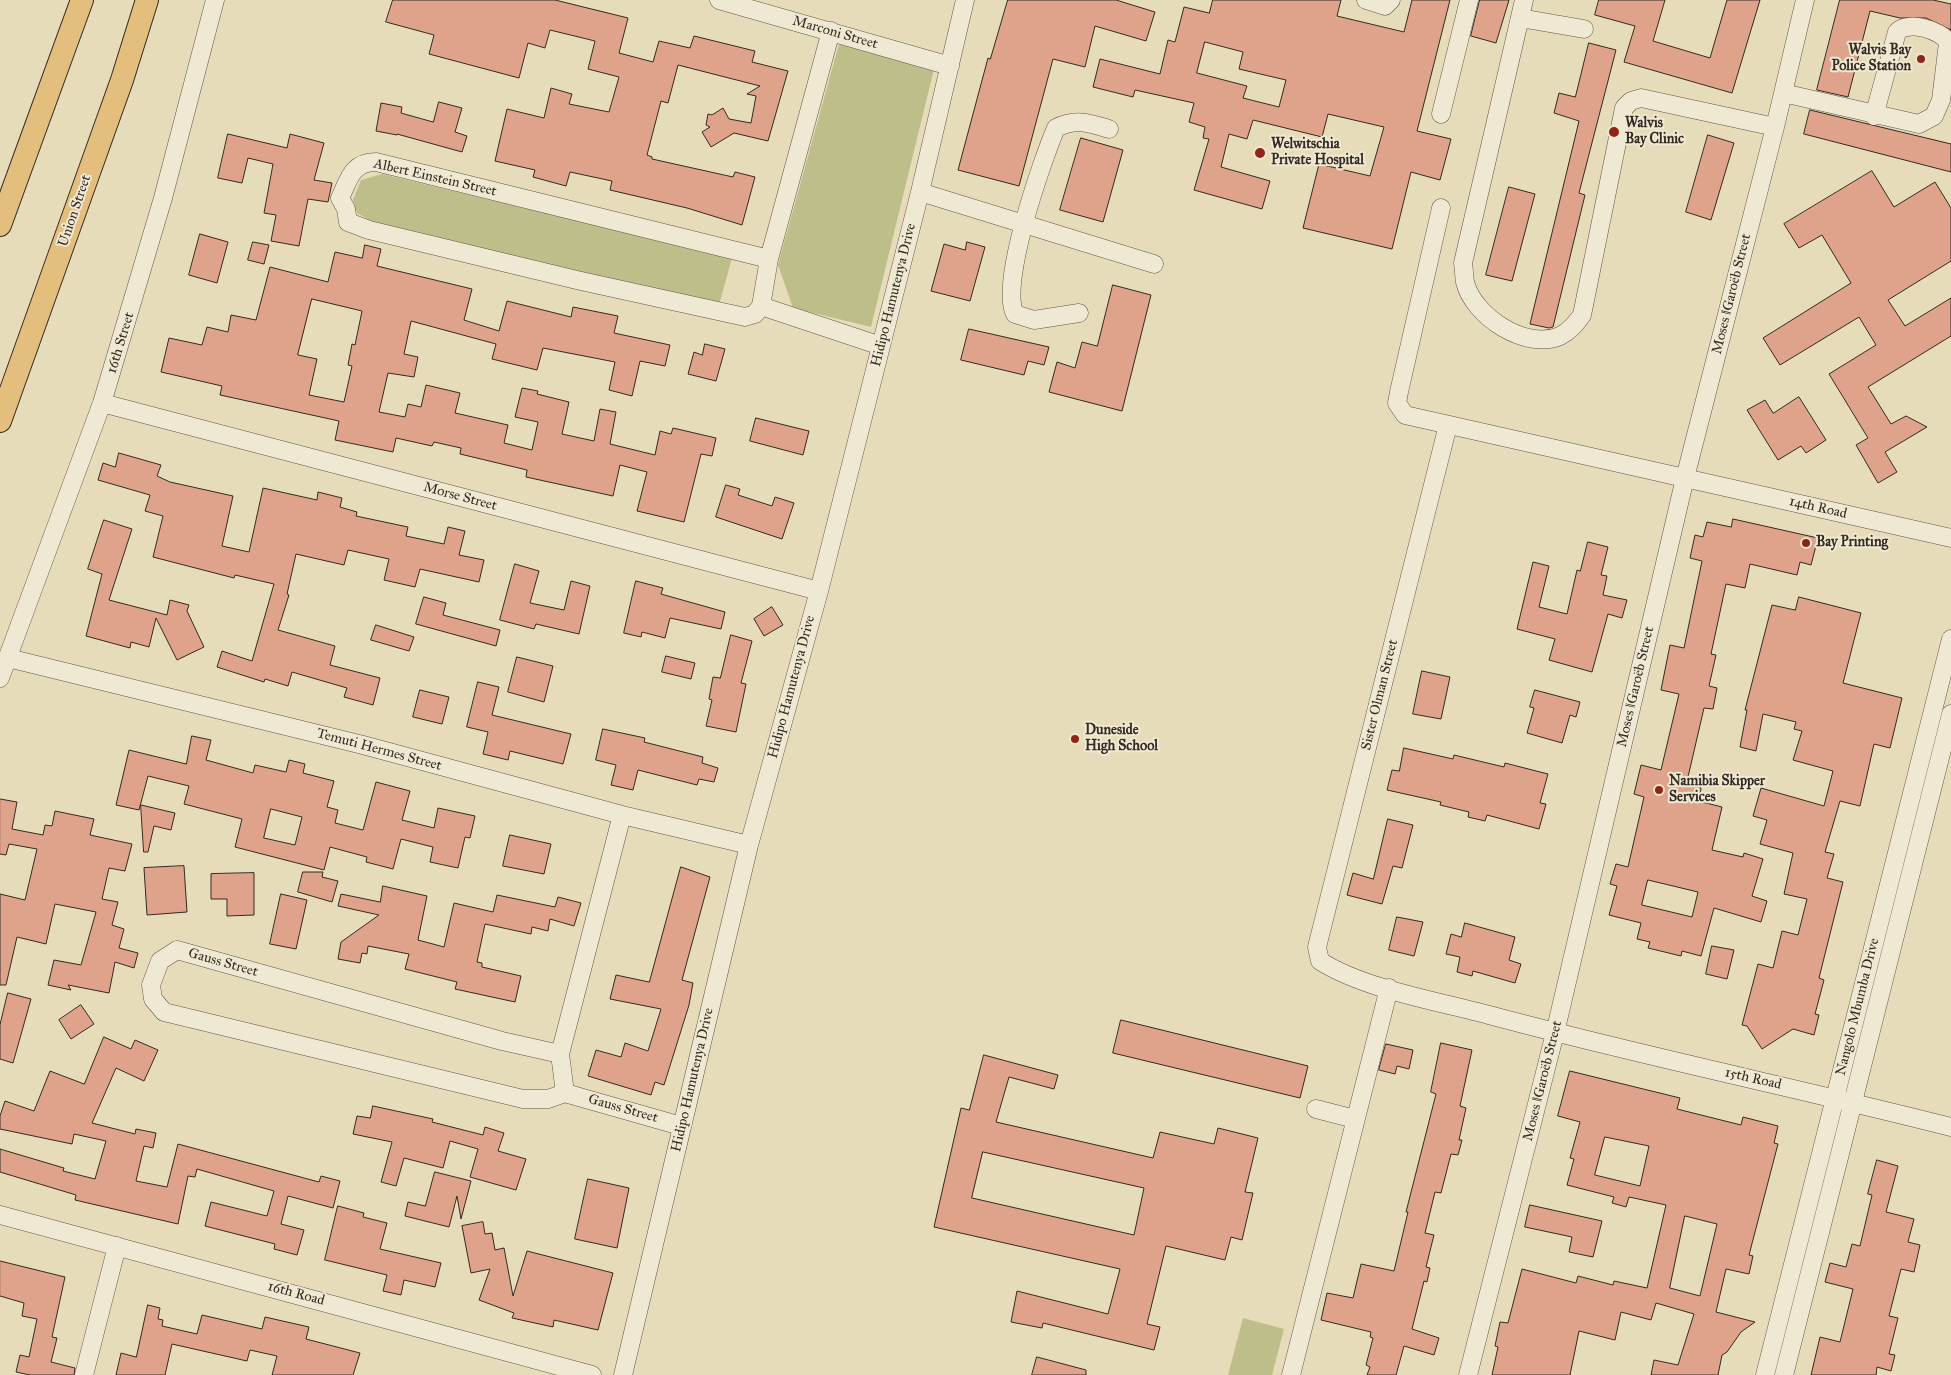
<!DOCTYPE html>
<meta charset="utf-8">
<style>
body{margin:0}
canvas{display:block;background:#e7dcba}
</style>
<canvas width="1951" height="1375"></canvas>
<script>
const ctx = document.querySelector('canvas').getContext('2d');
ctx.lineJoin = 'round';
function fillPath(path, color) { ctx.fillStyle = color; ctx.fill(path, 'evenodd'); }
function trace(path, color, width, dash) { ctx.strokeStyle = color; ctx.lineWidth = width; ctx.lineCap = dash ? 'butt' : 'round'; ctx.setLineDash(dash || []); ctx.stroke(path); }
function label(font, color, halo, rows, align = 'center') {
  ctx.font = font + ' "IM FELL Great Primer",serif'; ctx.lineWidth = 4; ctx.setLineDash([]); ctx.textBaseline = 'middle'; ctx.strokeStyle = halo; ctx.fillStyle = color; for (const [text, x, y, turn = 0] of rows) {
    ctx.save(); ctx.translate(x, y); ctx.rotate((+turn || 0) * Math.PI / 180); ctx.textAlign = isNaN(turn) ? turn : align; if (halo) ctx.strokeText(text, 0, 0); ctx.fillText(text, 0, 0); ctx.restore();
  }
}
fillPath(new Path2D(`
 M839,44L934,69L871,327L793,308L778,265Z
 M382,174L732,258L719,305L373,222L357,213L353,200L361,180Z
 M1243,1318L1284,1329L1272,1375H1228Z`), '#bebe8a');
const building = new Path2D(`
 M393,0H555L628,18L619,53L653,62L659,41L690,48L694,36L755,51L752,62L788,71L768,141L734,133L711,147L702,132L710,127L706,125L708,114L712,115L723,108L729,119L751,123L756,96L747,94L760,86L678,65L668,103L661,101L647,155L652,157V159L733,177L735,172L755,177L742,225L687,208L610,190L612,181L570,172L566,186L533,177L535,170L495,161L507,109L544,118L551,88L572,94L569,104L609,112L619,77L588,69L595,41L550,30L545,48L528,43L519,78L429,54L434,35L386,22Z
 M1008,0H1116L1155,12L1146,41L1095,26L1085,67L1053,59L1019,186L958,170L988,58L990,59Z
 M1213,0H1341L1337,16L1404,32L1412,0H1450L1417,131L1451,139L1440,180L1411,172L1392,249L1303,228L1319,164L1370,176L1384,127L1328,114L1322,137L1253,120L1247,139L1229,134L1221,167L1270,181L1262,209L1194,190L1209,139L1203,138L1205,127L1189,122L1194,103L1135,90L1133,97L1093,87L1100,59L1160,74L1168,40L1175,42L1184,7L1209,13ZM1205,42L1243,52L1239,69L1286,80L1279,107L1243,98L1247,86L1197,73Z
 M1480,0H1509L1496,43L1471,36Z
 M1599,0H1665L1653,41L1710,58L1727,0H1760L1732,93L1624,62L1635,26L1595,15Z
 M1840,0H1933L1951,4V30L1926,18H1900L1870,11L1848,97L1817,90Z
 M1589,43L1616,50L1579,193L1585,195L1553,327L1549,328L1530,324L1579,121L1554,113L1559,93L1575,97Z
 M439,102L462,108L455,132L467,136L462,152L397,134V135L376,131L381,103L402,107L401,113L433,122Z
 M1810,110L1951,144V172L1804,134Z
 M228,134L287,148L290,134L324,143L314,180L332,183L328,202L308,199L299,246L271,241L276,215L264,213L273,164L248,158L242,183L218,178Z
 M1708,135L1734,143L1711,220L1686,212Z
 M1081,138L1123,150L1103,222L1060,210Z
 M1872,171L1894,207L1935,182L1951,208V261L1888,300L1905,326L1951,298V336L1868,387L1891,424L1906,416L1927,427L1885,452L1897,472L1878,483L1856,445L1868,438L1829,374L1876,345L1859,317L1780,365L1763,338L1851,283L1822,235L1799,248L1784,224Z
 M1509,187L1535,194L1512,281L1486,275Z
 M200,234L228,242L217,283L189,275Z
 M253,242L269,245L264,264L248,260Z
 M967,242L985,247L970,301L931,291L944,244L965,250Z
 M365,245L381,249L377,266L472,289L464,320L499,331L507,301L571,317L573,307L618,316L614,333L670,345L665,366L640,361L632,396L609,390L615,362L543,348L537,370L492,359L496,344L411,321L404,354L418,357L414,377L388,373L379,412L405,417L408,404L421,407L426,385L460,393L455,413L508,425L504,443L532,450L538,422L515,417L522,388L538,391L537,394L569,402L562,434L594,441L600,409L616,412L610,444L655,455L660,431L671,434L673,428L716,438L712,456L701,454L684,522L637,511L647,472L620,465L613,496L526,477L527,470L460,454L461,448L434,442L432,446L396,438L393,452L335,440L339,421L220,395L222,386L161,372L169,338L202,345L207,327L228,332L231,315L256,320L270,267L328,282L335,252L362,258ZM312,299L362,311L355,345L352,344L348,365L352,366L344,402L309,395L317,359L298,355Z
 M1113,285L1151,295L1122,411L1049,392L1057,362L1075,368L1082,342L1097,346Z
 M969,329L1049,347L1044,365L1028,361L1024,375L961,360Z
 M705,344L725,349L716,381L688,374L694,352L702,355Z
 M1799,397L1826,440L1806,453L1801,446L1778,460L1747,410L1765,400L1773,413Z
 M756,418L809,431L803,455L750,441Z
 M119,453L161,465L157,476L170,482L233,496L222,546L249,552L263,488L317,500L318,492L342,498L340,507L357,512L356,516L408,527L406,536L444,544L448,527L465,531L459,555L484,560L479,582L420,569L415,587L384,580L389,559L348,550L344,565L296,554L287,594L289,595L278,630L335,646L330,665L380,678L373,705L344,697L347,688L292,672L288,686L265,679L264,682L217,667L222,651L252,661L274,584L235,575L234,578L153,557L163,516L145,511L150,495L98,480L103,463L115,467Z
 M726,485L740,489L738,495L772,506L775,497L794,503L782,539L716,517Z
 M1733,519L1818,538L1811,565L1800,562L1797,575L1750,564L1745,588L1726,584L1711,654L1716,655L1709,686L1717,688L1713,709L1704,708L1688,777L1697,779L1701,789L1698,801L1722,807L1712,850L1743,857L1744,853L1763,859L1752,896L1767,901L1761,922L1714,908L1701,956L1682,951L1681,956L1648,948L1650,942L1637,939L1641,923L1609,915L1617,886L1610,884L1616,864L1628,867L1644,797L1634,794L1641,765L1661,770L1679,694L1661,690L1670,645L1684,648L1702,561L1690,558L1695,535L1703,537L1707,522L1731,527ZM1648,880L1698,892L1692,917L1642,905Z
 M104,520L132,529L109,600L167,615L170,600L189,605L187,611L204,647L177,660L156,618L149,647L131,642L130,648L86,636L102,574L88,569Z
 M1588,542L1608,547L1601,575L1607,576L1603,595L1627,600L1622,618L1608,614L1592,672L1549,660L1555,639L1517,629L1533,562L1549,566L1539,607L1567,614L1577,570L1580,571Z
 M515,564L539,571L530,603L564,610L571,581L590,586L579,634L536,624L534,629L500,620Z
 M636,581L663,588L661,594L725,612L721,629L670,618L665,638L642,632L641,637L624,633Z
 M424,597L446,603L443,615L500,630L496,646L416,624Z
 M1799,597L1861,613L1843,683L1902,698L1890,748L1874,744L1860,806L1840,801L1825,852L1834,854L1827,878L1843,882L1819,978L1824,980L1815,1014L1819,1015L1814,1035L1793,1029L1762,1049L1747,1026L1742,1025L1758,964L1773,968L1782,931L1798,935L1807,899L1784,894L1793,853L1760,844L1767,820L1753,816L1761,788L1824,806L1833,771L1793,760L1802,731L1794,729L1796,722L1763,714L1756,751L1740,747L1747,710H1745L1772,605L1795,610Z
 M772,607L783,625L764,636L754,619Z
 M376,625L414,637L409,651L371,640Z
 M731,635L752,641L741,683L746,684L736,732L706,726L712,700L709,699L713,677L720,678Z
 M666,656L695,663L691,679L662,672Z
 M517,657L553,666L544,702L508,692Z
 M1422,671L1450,677L1441,719L1413,714Z
 M478,682L499,687L492,715L571,734L563,764L510,751L508,760L483,754L488,732L467,727Z
 M420,690L449,697L442,724L413,717Z
 M1535,690L1580,702L1576,717L1570,715L1562,743L1527,733L1534,708L1530,707Z
 M603,729L645,738L644,742L703,757L702,763L718,768L714,782L699,779L697,785L638,770L633,790L611,785L616,765L596,760Z
 M192,736L211,740L206,760L253,773L255,765L286,772L289,760L305,764L303,773L334,781L327,807L338,810L335,823L363,830L376,782L410,791L402,820L434,828L438,808L475,816L470,838L465,837L458,868L430,862L433,847L401,839L393,869L366,862L367,857L330,847L324,870L235,847L242,819L184,804L189,786L148,776L139,810L116,805L129,750L186,764ZM271,809L302,817L295,845L264,838Z
 M1404,748L1453,759L1454,755L1504,767L1505,763L1548,774L1540,803L1546,804L1539,829L1487,815L1485,821L1468,817L1469,812L1440,805L1441,802L1387,790L1392,770L1399,771Z
 M0,799L17,802L12,829L43,835L45,825L52,826L55,811L94,819L90,835L132,844L125,871L109,868L102,899L118,902L112,925L124,929L119,948L138,953L134,968L115,962L109,993L68,985L71,990L48,985L54,960L81,965L96,912L55,904L46,944L17,937L6,985H0V894L25,900L37,849L9,844L6,855L0,854Z
 M141,805L175,813L171,830L154,826L148,852H144Z
 M1388,819L1413,825L1402,868L1393,866L1382,904L1347,895L1353,873L1373,879Z
 M510,835L551,844L544,874L503,866Z
 M184,866L187,912L147,915L144,868Z
 M681,867L710,877L682,980L693,983L689,1005L664,1085L655,1082L651,1095L588,1076L596,1050L621,1057L625,1043L648,1051L661,1009L610,999L616,975L649,982Z
 M303,872H323L322,877L338,881L332,902L298,892Z
 M254,873V915L227,916V899H211V874Z
 M383,886L427,896L418,940L444,947L454,903L493,912L497,895L555,907L558,897L581,903L574,926L550,919L548,931L532,927L531,934L485,924L477,962L482,963V967L521,976L515,1002L455,989L457,982L405,969L409,954L368,946L367,954L362,953L360,963L338,959L341,942L379,915L338,906L341,894L380,902Z
 M281,894L307,900L296,949L270,944Z
 M1397,917L1423,922L1414,956L1389,950Z
 M1465,923L1515,937L1509,960L1521,964L1515,983L1473,971L1472,976L1457,972L1460,957L1446,954L1451,934L1461,937Z
 M1712,946L1734,950L1727,979L1706,974Z
 M8,993L31,999L13,1063L0,1059V1025Z
 M81,1005L94,1024L71,1039L59,1020Z
 M1121,1020L1308,1066L1300,1098L1113,1053Z
 M104,1037L131,1049L135,1040L158,1050L144,1081L116,1068L92,1123L135,1134L136,1129L156,1133L153,1148L144,1146L136,1181L167,1187L178,1144L319,1182L321,1176L340,1181L333,1208L288,1196L281,1224L304,1230L297,1255L274,1249L275,1244L205,1226L211,1202L267,1216L274,1191L197,1169L195,1177L188,1176L178,1224L75,1200L76,1195L0,1172V1149L64,1168L63,1171L95,1179L106,1141L74,1134L72,1144L0,1129V1116L5,1101L34,1111L50,1071L84,1084Z
 M1441,1043L1472,1050L1460,1106L1466,1108L1459,1140H1462L1458,1155L1451,1154L1441,1193L1435,1192L1425,1233L1434,1235L1426,1267L1430,1268L1427,1282L1424,1281L1412,1329L1439,1338L1434,1355L1404,1346L1396,1375H1367L1370,1367L1366,1365L1373,1338L1370,1337L1371,1332L1321,1320L1327,1293L1353,1298L1361,1264L1394,1271L1408,1212H1406L1436,1094L1431,1092Z
 M1386,1044L1413,1050L1409,1069L1397,1066L1395,1074L1379,1070Z
 M984,1055L1058,1075L1054,1089L1009,1077L996,1122L1153,1158L1160,1132L1214,1144L1218,1128L1258,1138L1245,1192L1253,1193L1242,1240L1231,1237L1225,1260L1166,1246L1147,1324L1160,1327L1154,1350L1043,1323L1042,1328L1011,1322L1017,1291L1108,1314L1120,1269L934,1227L961,1108L969,1110ZM983,1152L1144,1188L1134,1235L972,1198Z
 M1570,1071L1680,1098L1677,1109L1741,1125L1743,1117L1778,1126L1774,1143L1778,1144L1749,1255L1753,1256L1749,1274L1726,1269L1716,1312L1755,1322L1741,1332L1727,1352L1722,1355L1718,1375H1651L1654,1360L1678,1365L1694,1314L1656,1303L1651,1320L1621,1312L1615,1340L1579,1331L1570,1375H1492L1498,1347L1495,1346L1500,1322L1508,1323L1522,1269L1576,1283L1578,1276L1613,1285L1614,1281L1647,1288L1666,1205L1629,1197L1626,1207L1612,1203L1614,1197L1567,1185L1574,1159L1570,1158L1580,1122L1558,1116ZM1605,1137L1649,1146L1640,1186L1595,1175ZM1685,1216L1717,1224L1700,1296L1670,1288Z
 M373,1106L433,1119L432,1122L483,1135L485,1127L504,1133L498,1151L526,1159L516,1190L470,1177L478,1149L450,1141L443,1168L404,1158L396,1186L381,1182L392,1142L353,1134L357,1116L370,1118Z
 M1877,1160L1898,1166L1886,1212L1914,1219L1908,1242L1920,1245L1914,1272L1901,1269L1889,1316L1898,1318L1889,1354L1895,1355L1891,1371L1877,1367L1876,1375H1811L1820,1337L1840,1342L1853,1289L1825,1282L1830,1263L1846,1267L1852,1244L1860,1246L1872,1195L1868,1194Z
 M435,1172L471,1181L461,1219L457,1196L449,1227L405,1216L408,1202L425,1206Z
 M588,1179L629,1188L617,1248L575,1239Z
 M1530,1205L1602,1221L1593,1257L1569,1252L1572,1237L1525,1227Z
 M338,1206L364,1213L363,1217L387,1223L380,1249L441,1263L435,1287L404,1280L401,1295L383,1291L387,1275L325,1260Z
 M483,1222L485,1234L492,1233L495,1250L504,1248L513,1296L527,1251L613,1273L598,1330L554,1320L553,1327L512,1318L514,1313L479,1300L490,1269L471,1273L462,1226Z
 M0,1261L65,1277L52,1337L57,1338L51,1362L75,1368L74,1375H30L16,1372L20,1355L29,1357L37,1319L22,1316L24,1303L0,1296Z
 M148,1305L160,1308L158,1319L163,1320L162,1326L197,1334L202,1315L262,1329L265,1317L309,1327L306,1339L360,1353L353,1375H272L277,1356L250,1350L247,1361L172,1344L165,1375H116L121,1353L136,1357Z
 M1037,1357L1086,1370V1375H1032Z`);
fillPath(building, '#dfa28a');
trace(building, '#342a22', 1);
const minor = new Path2D(`
 M719,0L950,66
 M1366,0L1385,6L1391,0
 M1524,0L1463,263C1464,269 1464,276 1465,282C1473,316 1526,351 1560,336C1570,331 1576,323 1582,315L1624,108L1631,101L1641,98L1775,127
 M1520,18L1584,29
 M1783,93L1919,124L1934,116L1941,100L1948,43C1943,30 1907,20 1897,32L1874,116
 M1441,114L1469,0
 M920,192L1154,264
 M1441,208L1399,392L1397,403L1405,415L1951,538
 M769,259L376,162C352,162 349,179 340,198L346,209L348,222L369,230L581,281L745,317L755,314L761,306L769,259L831,31
 M761,306L881,346
 M1079,313L1034,320L1015,314C999,284 1042,161 1056,128C1076,118 1089,123 1109,129
 M102,403L819,591
 M1448,425L1317,947L1320,961C1364,989 1437,1001 1489,1015C1642,1056 1797,1088 1951,1127
 M8,658L363,745L622,815L749,845
 M0,678L102,403L163,198L215,0
 M560,1054L622,815
 M565,1093L560,1054L502,1041L177,950L160,961L151,985L153,999L164,1012L523,1099H548L565,1093L681,1126
 M1316,1109L1355,1119
 M0,1215L592,1375
 M84,1375L117,1246
 M623,1375L749,845L819,591L920,192L965,0
 M1291,1375L1389,988
 M1468,1375L1555,1033L1685,478L1775,127L1805,0
 M1765,1375L1951,639
 M1784,1375L1951,714`);
const major = new Path2D(`
 M0,225L82,0
 M0,421L122,80L147,0`);
trace(minor, '#615648', 19);
trace(major, '#342a22', 24);
trace(minor, '#efe8d2', 18);
trace(major, '#e4be7d', 22);
for (const [x, y, r, color] of [
 [1921,59,5,"#8f2418"],
 [1614,132,6,"#8f2418"],
 [1260,153,6,"#8f2418"],
 [1806,543,5,"#8f2418"],
 [1075,739,5,"#8f2418"],
 [1659,790,5,"#8f2418"]
]) { const dot = new Path2D(); dot.arc(x, y, r, 0, 2 * Math.PI); ctx.fillStyle = color; ctx.fill(dot); trace(dot, '#efe8d2', 2); }
label('14px', '#342a22', '#efe8d2', [
 ["Marconi Street",835,33,16],
 ["Albert Einstein Street",435,178,13],
 ["Union Street",75,211,-71],
 ["Moses ǁGaroëb Street",1732,294,-76],
 ["Hidipo Hamutenya Drive",894,295,-76],
 ["16th Street",121,343,-73],
 ["Morse Street",460,497,15],
 ["14th Road",1818,508,13],
 ["Hidipo Hamutenya Drive",792,687,-75],
 ["Moses ǁGaroëb Street",1636,687,-77],
 ["Sister Olman Street",1380,695,-76],
 ["Temuti Hermes Street",379,750,15],
 ["Gauss Street",223,963,16],
 ["Nangolo Mbumba Drive",1858,1007,-76],
 ["15th Road",1753,1079,13],
 ["Hidipo Hamutenya Drive",693,1080,-77],
 ["Moses ǁGaroëb Street",1543,1081,-76],
 ["Gauss Street",623,1109,16],
 ["16th Road",296,1294,15]
]);
label('bold 14px', '#342a22', '#efe8d2', [
 ["Walvis Bay",1911,51,"right"],
 ["Police Station",1911,67,"right"],
 ["Walvis",1625,124],
 ["Bay Clinic",1625,140],
 ["Welwitschia",1271,145],
 ["Private Hospital",1271,161],
 ["Bay Printing",1816,543],
 ["Duneside",1085,731],
 ["High School",1085,747],
 ["Namibia Skipper",1669,782],
 ["Services",1669,798]
], 'left');
</script>
